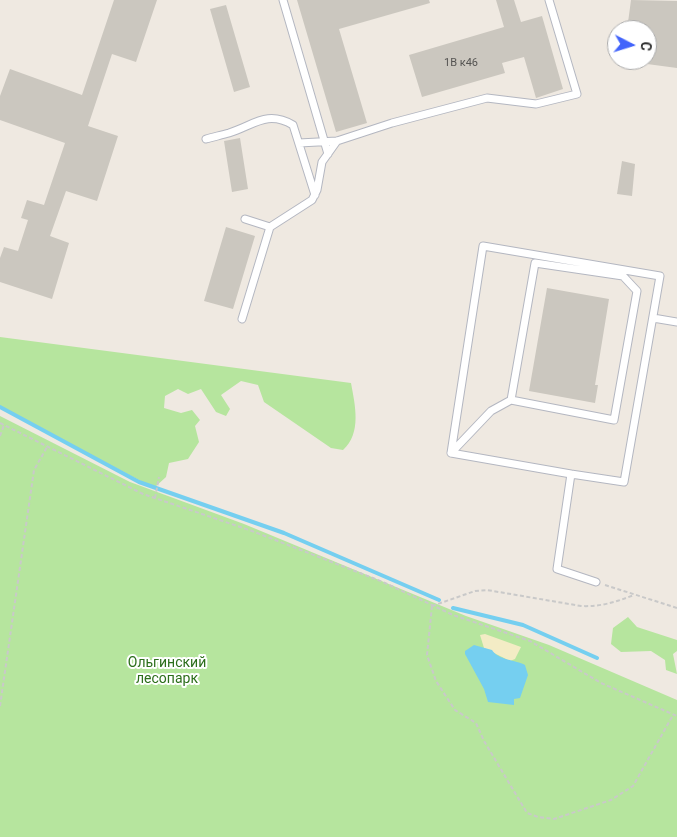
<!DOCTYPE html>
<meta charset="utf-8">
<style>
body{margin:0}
#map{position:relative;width:677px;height:837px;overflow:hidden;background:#efe9e1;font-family:Roboto,sans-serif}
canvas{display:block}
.north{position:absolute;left:607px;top:20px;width:50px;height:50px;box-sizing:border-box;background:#fff;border:1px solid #ababab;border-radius:50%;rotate:95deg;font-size:14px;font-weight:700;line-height:20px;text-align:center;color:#2e2e2e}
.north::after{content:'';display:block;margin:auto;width:18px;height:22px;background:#4264fb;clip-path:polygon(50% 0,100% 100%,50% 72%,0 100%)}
</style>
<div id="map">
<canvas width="677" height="837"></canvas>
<div class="north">С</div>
</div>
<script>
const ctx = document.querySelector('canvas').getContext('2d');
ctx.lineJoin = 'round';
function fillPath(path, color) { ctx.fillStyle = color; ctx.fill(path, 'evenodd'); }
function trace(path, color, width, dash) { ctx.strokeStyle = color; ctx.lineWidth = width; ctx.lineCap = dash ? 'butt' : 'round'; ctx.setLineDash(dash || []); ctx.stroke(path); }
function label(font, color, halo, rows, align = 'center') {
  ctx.font = font + ' Roboto,sans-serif'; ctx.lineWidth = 4; ctx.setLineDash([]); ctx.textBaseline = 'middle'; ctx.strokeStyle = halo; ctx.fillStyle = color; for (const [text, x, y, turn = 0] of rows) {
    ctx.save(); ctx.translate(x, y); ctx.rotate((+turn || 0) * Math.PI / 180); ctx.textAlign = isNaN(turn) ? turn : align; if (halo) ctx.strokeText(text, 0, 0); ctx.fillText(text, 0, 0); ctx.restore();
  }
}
fillPath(new Path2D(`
 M0,337L351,383C355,405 362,433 343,450L331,448L264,402L258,385L241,381L221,395L230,409L226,416L216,412L201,389L188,394L178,389L165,396L164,408L181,413L192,410L200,420L195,426L199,442L188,459L169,463L166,477L154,488L0,407Z
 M0,416L130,482L244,524L466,616L549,645L677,700V837H0Z
 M628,617L637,627L677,640V651L673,654L677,674L666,670L665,660L651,651L621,652L611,644L613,628Z`), '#b6e59e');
fillPath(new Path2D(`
 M485,634L521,647L515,659L510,661L484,648L480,635Z`), '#f3ecc5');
fillPath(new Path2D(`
 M474,645L492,650C498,660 516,660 525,665L528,675L520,698L514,699V705L488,702L484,689L465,654V651Z`), '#75cff0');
trace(new Path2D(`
 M0,407L139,482L284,533L439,600
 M453,608L523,625L597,658`), '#75cff0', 4);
fillPath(new Path2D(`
 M114,0H157L136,62L112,54L88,126L118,136L97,201L66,191L50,236L69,243L52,299L0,282V258L4,247L18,251L28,220L21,218L27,200L44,205L65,143L0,120V96L10,69L82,95Z
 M297,0H429L430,3L339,29L367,123L336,132Z
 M496,0H514L521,22L542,16L563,89L536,98L524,57L502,63L505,73L422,97L409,55L504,27Z
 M631,0L677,1V68L647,64V30H627Z
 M226,5L250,87L234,92L210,9Z
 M240,138L248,189L232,192L224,141Z
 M622,161L635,164L632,196L617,194Z
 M226,227L255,236L233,309L204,301Z
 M547,288L609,299L595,385H598L595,403L529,391Z`), '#cbc7bf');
const service = new Path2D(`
 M283,0L328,154
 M206,139C213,137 222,135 229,133C254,125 267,110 293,125L315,195
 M299,143L337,141L392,123L487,98L536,104L577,94L549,0
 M270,227L312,200L317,190L322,162L337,141
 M653,318L677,322
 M242,319L270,227L245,219
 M451,453L491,411L511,400L614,420L637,291L623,276L535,263L511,400
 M571,474L451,453L483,246L660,276L624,482L571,474L557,569L596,582`);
trace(service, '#b4b7c1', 9);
trace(new Path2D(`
 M0,423L143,494L252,531L383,582L453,615L530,641L601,683L677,716
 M0,436L4,425
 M155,498L159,477
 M605,585L677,608
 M432,606L427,655L436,681L455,710L476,723L484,741L527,813L538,817L554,819L611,800L633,786L673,715
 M432,606L475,591L487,590L581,606C600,607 616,602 634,595
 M0,706L34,470L47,447`), '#c9c9c9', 2, [4, 2.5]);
trace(service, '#fff', 7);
label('11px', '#555452', null, [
 ["1В к46",461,63]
]);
label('14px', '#2c6e1b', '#fff', [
 ["Ольгинский",167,663],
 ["лесопарк",167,679]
]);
</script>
